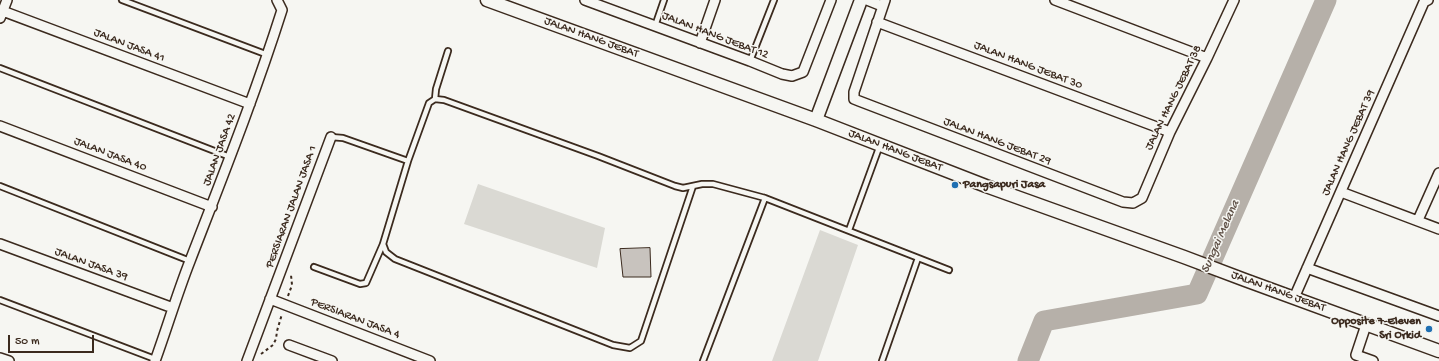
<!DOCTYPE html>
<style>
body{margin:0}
#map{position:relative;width:1439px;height:361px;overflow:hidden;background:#f6f6f2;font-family:"Gochi Hand",sans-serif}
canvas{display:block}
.scale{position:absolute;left:8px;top:335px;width:86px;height:18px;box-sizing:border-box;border:2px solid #3b2a1e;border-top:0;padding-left:5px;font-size:12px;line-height:14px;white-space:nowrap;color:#3b2a1e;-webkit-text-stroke:3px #f6f6f2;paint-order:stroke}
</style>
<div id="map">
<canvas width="1439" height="361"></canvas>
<div class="scale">50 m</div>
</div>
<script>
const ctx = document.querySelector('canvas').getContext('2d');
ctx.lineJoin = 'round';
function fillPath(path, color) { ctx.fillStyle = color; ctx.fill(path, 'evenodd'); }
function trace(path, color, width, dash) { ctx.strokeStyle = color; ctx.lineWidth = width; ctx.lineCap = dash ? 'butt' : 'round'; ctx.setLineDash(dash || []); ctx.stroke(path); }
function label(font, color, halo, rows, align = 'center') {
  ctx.font = font + ' "Gochi Hand",sans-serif'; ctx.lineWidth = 3; ctx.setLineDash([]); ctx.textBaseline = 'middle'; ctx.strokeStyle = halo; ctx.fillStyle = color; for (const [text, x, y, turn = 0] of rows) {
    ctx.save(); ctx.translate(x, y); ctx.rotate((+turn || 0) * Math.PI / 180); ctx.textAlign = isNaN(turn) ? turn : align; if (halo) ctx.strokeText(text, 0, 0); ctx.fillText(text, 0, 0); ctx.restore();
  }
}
fillPath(new Path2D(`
 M478,184L605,228L597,268L464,224Z
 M820,230L858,245L818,361H772Z`), '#dad9d3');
trace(new Path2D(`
 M1028,361L1044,321L1197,294L1326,0`), '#b6b0a9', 21);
const building = new Path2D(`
 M650,248L651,277H623L620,249Z`);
fillPath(building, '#c8c3be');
trace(building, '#3b2a1e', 1);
const service = new Path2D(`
 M122,0L268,55
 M655,26L664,0
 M750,61L774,0
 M0,68L230,157
 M435,99L436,89L448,51
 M331,137L343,138L408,161
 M0,186L190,261
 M849,230L880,145
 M383,244L386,252L395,259L613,345L630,348L641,341L693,186
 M314,267L360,284L366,283L383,244L408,161L429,103L435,99L444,100L598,156L675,186L683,188L702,184H713L765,198L949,270
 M0,300L155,359
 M703,361L765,198
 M882,361L918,258`);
const minor = new Path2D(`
 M585,0L750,61L782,74L792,76L803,72L831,0
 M867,0L882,6
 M885,0L854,92V99L859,101L1123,202L1133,203L1142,198L1170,132L1207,58L1234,0
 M1055,0L1207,58
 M0,10L250,104
 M0,18L7,0
 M877,22L1170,132
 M700,43L715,0
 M0,126L212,207
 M1341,192L1439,229
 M1418,220L1439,173
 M0,244L173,308
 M1307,268L1439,316
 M1294,298L1424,2L1428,0
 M270,299L430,361
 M1366,325L1356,355L1373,361
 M289,345L332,361
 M0,358L9,361
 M155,361C167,328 177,294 190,261C222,178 255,95 282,10L277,0
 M247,361L331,137`);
const tertiary = new Path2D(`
 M487,0L816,120L986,186L1184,257L1245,280L1439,351
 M816,120L861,0`);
trace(service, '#3b2a1e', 8);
trace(minor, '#3b2a1e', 12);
trace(tertiary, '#3b2a1e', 15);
trace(new Path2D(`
 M288,296L292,285L291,275
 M261,354L273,345L276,339L277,331L282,314`), '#3b2a1e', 2, [3, 3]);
trace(service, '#f6f6f2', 4.5);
trace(minor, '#f6f6f2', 9);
trace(tertiary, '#f6f6f2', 12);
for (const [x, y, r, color] of [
 [955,185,4,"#1f6fb2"],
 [1429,329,4,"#1f6fb2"]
]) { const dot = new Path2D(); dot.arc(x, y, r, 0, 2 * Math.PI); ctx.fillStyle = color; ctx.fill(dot); trace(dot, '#f6f6f2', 1.5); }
label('12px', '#3b2a1e', '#f6f6f2', [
 ["JALAN HANG JEBAT 12",715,36,21],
 ["JALAN HANG JEBAT",591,38,20],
 ["JALAN JASA 41",129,46,21],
 ["JALAN HANG JEBAT 30",1028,66,21],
 ["JALAN HANG JEBAT 38",1174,98,-64],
 ["JALAN HANG JEBAT 29",997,142,21],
 ["JALAN HANG JEBAT 39",1349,143,-66],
 ["JALAN JASA 42",220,150,-70],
 ["JALAN HANG JEBAT",895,151,21],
 ["JALAN JASA 40",110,155,21],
 ["PERSIARAN JALAN JASA 1",292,207,-70],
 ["JALAN JASA 39",91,265,20],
 ["JALAN HANG JEBAT",1278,292,20],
 ["PERSIARAN JASA 4",355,319,21]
]);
label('bold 12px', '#3b2a1e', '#f6f6f2', [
 ["Pangsapuri Jasa",963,185],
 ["Opposite 7-Eleven",1421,322,"right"],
 ["Sri Orkid",1421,336,"right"]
], 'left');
label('italic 13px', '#605248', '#f6f6f2', [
 ["Sungai Melana",1221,237,-66]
]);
</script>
